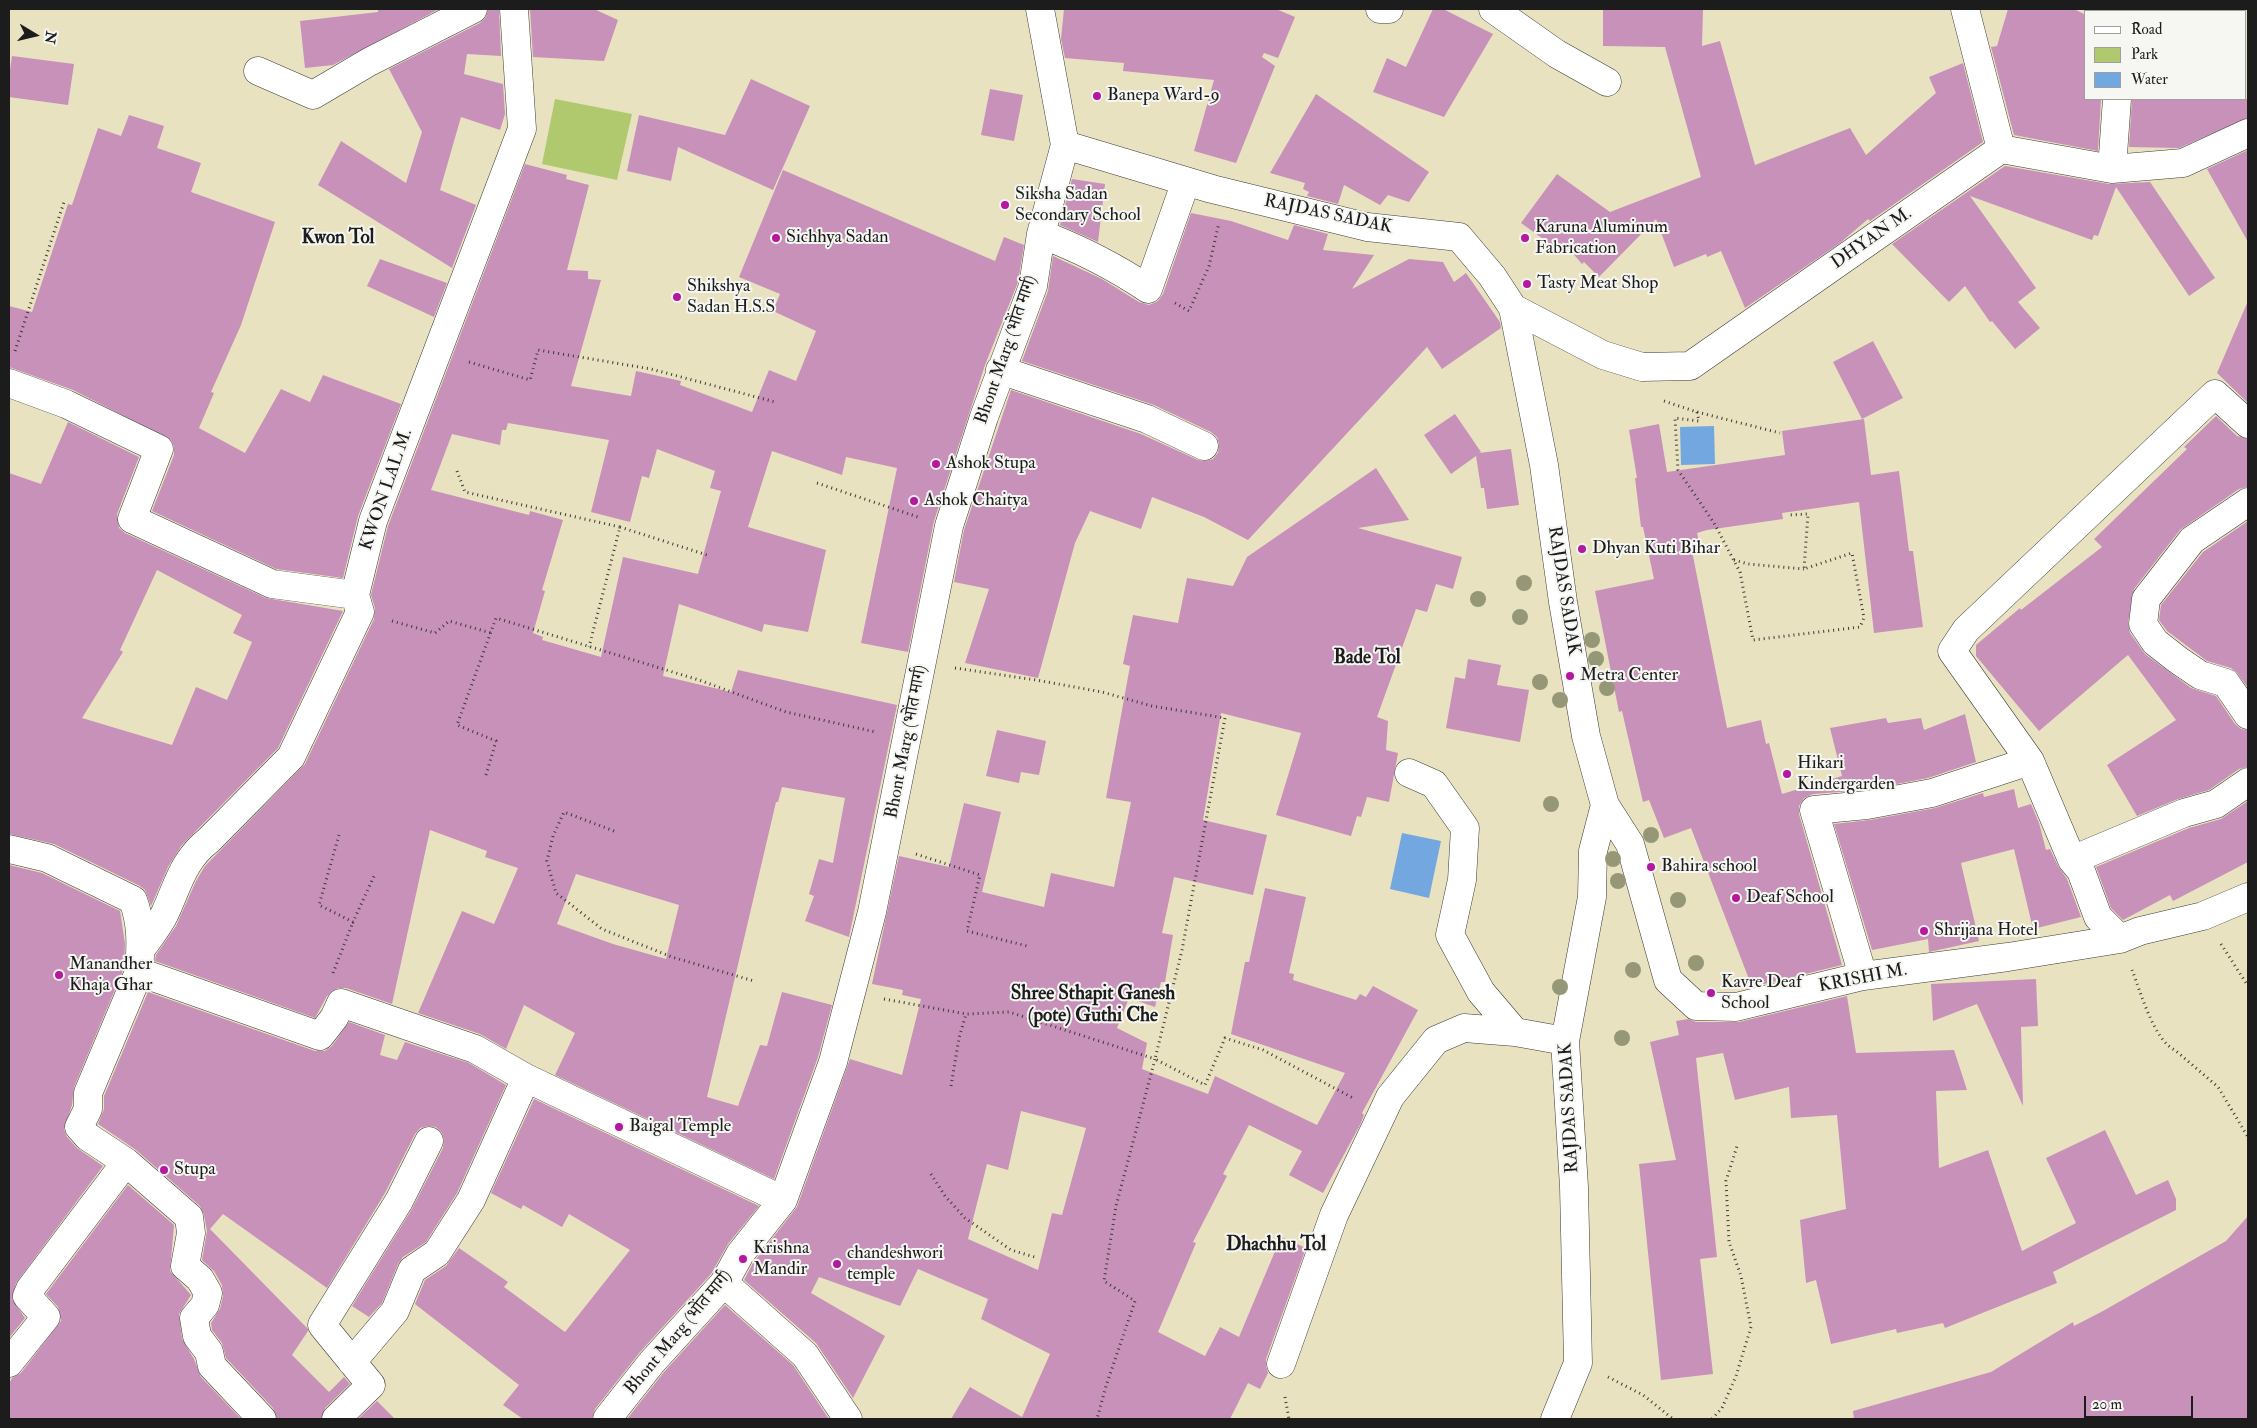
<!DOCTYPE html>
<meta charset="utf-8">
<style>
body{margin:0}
#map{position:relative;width:2257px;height:1428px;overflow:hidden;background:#e9e2c0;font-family:"IM FELL Double Pica",serif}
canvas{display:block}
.frame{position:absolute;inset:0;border:10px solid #1c1c1c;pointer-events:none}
.legend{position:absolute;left:2084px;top:10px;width:162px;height:90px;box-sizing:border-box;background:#f6f6f2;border:1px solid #9f9f9c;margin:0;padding:6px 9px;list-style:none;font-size:15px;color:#1c1c1c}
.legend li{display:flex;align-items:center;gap:10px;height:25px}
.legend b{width:25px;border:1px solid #9f9f9c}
.north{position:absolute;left:10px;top:10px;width:50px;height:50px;-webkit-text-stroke:4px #f6f6f2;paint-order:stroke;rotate:99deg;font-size:14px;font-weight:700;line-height:20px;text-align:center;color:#1c1c1c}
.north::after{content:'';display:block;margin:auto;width:18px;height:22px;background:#1c1c1c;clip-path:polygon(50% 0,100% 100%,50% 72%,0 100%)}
.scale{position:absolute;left:2084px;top:1396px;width:109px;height:22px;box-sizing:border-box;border:2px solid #1c1c1c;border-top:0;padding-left:6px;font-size:15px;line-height:18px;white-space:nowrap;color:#1c1c1c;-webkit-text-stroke:4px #f6f6f2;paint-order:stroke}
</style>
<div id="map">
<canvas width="2257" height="1428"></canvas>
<div class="frame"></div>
<ul class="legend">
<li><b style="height:6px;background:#fff"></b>Road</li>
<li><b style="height:14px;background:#b1c96e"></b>Park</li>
<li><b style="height:14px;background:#73a7e0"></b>Water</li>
</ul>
<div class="north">N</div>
<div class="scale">20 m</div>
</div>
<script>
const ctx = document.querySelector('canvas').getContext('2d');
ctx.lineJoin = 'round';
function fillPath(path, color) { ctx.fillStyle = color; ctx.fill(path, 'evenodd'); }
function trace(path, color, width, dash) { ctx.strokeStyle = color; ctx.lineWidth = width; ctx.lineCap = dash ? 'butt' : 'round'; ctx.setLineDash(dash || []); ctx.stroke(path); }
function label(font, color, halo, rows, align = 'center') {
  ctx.font = font + ' "IM FELL Double Pica","Noto Serif Devanagari",serif'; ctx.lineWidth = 4; ctx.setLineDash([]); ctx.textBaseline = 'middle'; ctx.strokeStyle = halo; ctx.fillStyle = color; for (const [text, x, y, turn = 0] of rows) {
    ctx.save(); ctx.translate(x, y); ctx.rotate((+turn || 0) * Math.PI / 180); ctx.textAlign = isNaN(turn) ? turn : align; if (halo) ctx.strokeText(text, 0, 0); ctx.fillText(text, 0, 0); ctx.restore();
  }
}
fillPath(new Path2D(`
 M555,99L632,114L617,180L542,164Z`), '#b1c96e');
fillPath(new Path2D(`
 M1714,426L1715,464L1681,465L1680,427Z
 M1402,833L1441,841L1429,898L1390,889Z`), '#73a7e0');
fillPath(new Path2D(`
 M378,9H439L333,65L305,68L300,21L378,12Z
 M488,9H499L501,56L467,54L464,74L503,84L505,114L500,130L461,117L440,190L476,205L452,268L318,185L341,141L406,183L422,132L389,69L480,23L486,17Z
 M530,9H594L618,20L604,61L533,57Z
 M1064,9H1276L1295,17L1278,58L1264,53L1262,57L1275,66L1236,163L1194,151L1214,80L1123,71L1124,63L1065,58L1061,39Z
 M1433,9H1443L1493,34L1444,117L1373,92L1387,58L1406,67Z
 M1603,9H1703L1702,46L1720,41L1755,165L1850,128L1866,155L1936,93L1929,77L1963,63L1983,142L1870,221L1868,219L1840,243L1745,308L1721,251L1707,257L1706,254L1674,267L1656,219L1599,277L1584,262L1582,264L1563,242L1557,249L1521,223L1557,174L1610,212L1701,177L1665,47L1603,46Z
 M2008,9H2074L2086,15V99H2101L2098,151L2014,135L1991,47L1997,46Z
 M12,56L74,64L68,105L9,97V77Z
 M751,79L810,106L773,190L678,147L671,181L627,171L639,115L725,135Z
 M990,89L1023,95L1014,141L981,135Z
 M1316,94L1429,172L1409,202L1388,195L1380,205L1344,185L1338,204L1307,196L1309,192L1303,189L1305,183L1270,173Z
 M2132,99H2248V118L2179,148L2129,147Z
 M129,115L164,126L157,148L201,163L191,192L275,222L241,325L211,392L214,393L199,428L245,453L281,389L310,402L323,375L401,404L358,516L343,578L276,569L152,511L174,455V447L171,440L73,390L9,367V306L32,312L68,204L72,205L98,128L121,136Z
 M2248,150V242L2207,169Z
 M525,164L567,175L566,179L589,185L567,270L588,271V279L601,280L571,386L631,396L636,371L681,381L680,385L752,412L769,370L796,381L816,331L773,311L780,294L739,277L783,170L995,261L1004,237L1024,245L1018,282L985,365L934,521L908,652L861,643L897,468L846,457L842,475L772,451L748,527L826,550L808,632L764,624L762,632L679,604L663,676L731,692L738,670L897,705L849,937L805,921L814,896L809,894L819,859L833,863L845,798L782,787L778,802H776L707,1097L738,1106L760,1045L767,1046L782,992L832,1005L818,1057L774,1179L555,1075L575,1033L524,1005L506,1049L480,1034L418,1013L462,911L494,924L518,868L485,857L487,851L430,830L392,1004L346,988H338L327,996L315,1018L155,961L156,955L176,926L196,881L205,866L305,764L374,619L375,608L371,595L388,526ZM508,423L609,440L591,512L630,522L642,476L649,478L657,449L715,471L710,488L721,491L698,574L623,557L601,657L542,640L543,637L533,633L545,591L542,590L563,520L530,511L529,515L431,490L452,434L500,445L502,430H506ZM576,874L679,905L666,959L613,944L557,924Z
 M2005,166L2109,184L2150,182L2215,278L2189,296L2116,187L2098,236L2094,235L2092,240L1970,196L2036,288L2018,302L2040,328L2015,349L1992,321L1990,322L1965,286L1949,302L1892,244Z
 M1072,179L1105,184L1098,242L1060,225Z
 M1191,213L1231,221L1288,240L1294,225L1328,234L1323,250L1374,255L1352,289L1409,259L1443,262L1454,282L1466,273L1500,322L1501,328L1442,369L1427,347L1248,540L1204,517L1152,497L1141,529L1090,511L1075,543L1038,678L965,663L989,589L954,582L964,530L1011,390L1141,434L1198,460L1206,461L1213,459L1218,453L1219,444L1217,437L1211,432L1154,405L1022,361L1048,291L1053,256L1102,279L1139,302L1149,305L1158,301L1163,294Z
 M380,259L447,283L434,317L367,286Z
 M2248,301V403L2217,373Z
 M1873,341L1903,398L1862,419L1833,362Z
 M1455,414L1481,452L1479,453L1511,449L1519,505L1487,509L1484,488H1481L1476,456L1451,474L1424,435Z
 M2216,416L2237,436L2248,439V487L2239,489L2180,530L2134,589L2128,623L2130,633L2145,654L2191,688L2216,696L2235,724L2241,729L2248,730V767L2239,769L2209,790L2178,799L2137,816L2107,765L2176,720L2128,655L2039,731L1976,656V645L2020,608L2021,610L2102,547L2094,539L2187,449L2184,447Z
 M1864,419L1871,475L1899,471L1909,551H1913L1923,627L1874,633L1859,502L1782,513L1783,519L1707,530L1697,533L1700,545L1691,546L1727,728L1761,720L1766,744L1769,743L1782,794L1842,776L1830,728L1886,718L1888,723L1921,718L1924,730L1965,714L1976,762L1928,778L1865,790L1813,794L1804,798L1799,806V814L1842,965L1752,987L1691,828L1664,838L1649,800L1643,802L1622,711L1619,712L1595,591L1654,579L1643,527H1641L1635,478H1637L1629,430L1659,424L1667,472L1785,455L1782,431Z
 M68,422L139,457L117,514L119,528L125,533L266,598L343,611L278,748L181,846L168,867L151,906L145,890L140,886L54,844L9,834V473L41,484ZM157,570L242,615L233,633L252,642L227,700L196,687L172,745L82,718L123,652L120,650Z
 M1376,468L1409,520L1358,528L1462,557L1453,589L1436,584L1427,612L1416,609L1377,717L1388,721L1386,750L1398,753L1389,802L1367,797L1361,817L1357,816L1351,836L1276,815L1301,733L1221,713L1203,820L1267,835L1253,895L1174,877L1162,933L1173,935L1165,982H1161L1155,1007L1129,998L1117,1028L1147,1043L1142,1069L1208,1094L1215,1076L1317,1125L1345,1073L1231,1034L1245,962H1249L1265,888L1306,897L1289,973L1294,974L1293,980L1356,1000L1360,994L1366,997L1373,986L1418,1010L1362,1113L1364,1115L1360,1125L1323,1193L1289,1175L1302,1151L1249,1125L1223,1174L1227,1176L1193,1242L1196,1243L1158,1332L1205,1356L1220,1327L1239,1337L1281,1237L1306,1248L1266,1359V1366L1268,1373L1260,1389L1248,1383L1230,1419H951L970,1387L1022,1417L1050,1354L981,1319L988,1299L918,1269L900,1306L819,1277L811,1293L885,1336L853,1398L816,1343L744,1280L753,1263L797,1207L850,1059L902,1075L921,999L902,995L903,990L872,984L899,856L949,867L964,803L1001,812L982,892L1044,907L1051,873L1114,887L1131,802L1106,798L1130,666L1123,664L1133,615L1178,623L1187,578L1233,586L1247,557ZM1021,1111L1086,1128L1062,1215L1052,1213L1038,1270L968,1239L987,1164L1008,1170Z
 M2248,521V688L2238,674L2231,668L2207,661L2167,631L2159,620L2161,605L2203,552Z
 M1468,659L1501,665L1497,685L1529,690L1520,742L1446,728L1455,677L1465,679Z
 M997,730L1046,741L1039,775L1021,772L1019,783L986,776Z
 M2014,789L2018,808L2031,804L2039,823L2046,850L2050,849L2058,866L2067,879L2081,917L2033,929L2014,849L1961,863L1979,941L1929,952L1928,939L1872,950L1834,824L1870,820L1935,808L1983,793L1984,797Z
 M2248,801V862L2173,901L2170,895L2123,920L2111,908L2096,867L2189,828L2221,819Z
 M9,865L42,873L120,911L125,944L124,968L74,1087L72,1105L64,1129L67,1137L77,1148L103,1166L16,1283L12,1299L25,1318L9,1338Z
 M2036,979L2038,1026L2021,1027L2023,1106L1977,1004L1933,1021L1931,984Z
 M148,992L315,1051H325L332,1046L349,1022L385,1035L380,1055L397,1060L405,1042L469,1063L506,1085L457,1193L426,1242L403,1257L398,1264L382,1303L369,1317L352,1306L412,1209L443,1148L444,1140L442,1133L436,1127L428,1126L420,1128L415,1134L385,1193L327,1288L223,1214L210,1229L308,1329V1331L292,1355L329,1392L344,1377L350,1384L325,1408L321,1419H277L273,1408L226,1358L222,1343L212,1330L211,1323L220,1309L223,1296L222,1285L214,1271L202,1260L207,1231L204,1215L200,1206L136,1150L98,1124L104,1109V1096Z
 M1847,996L1856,1053L1954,1050L1967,1090L1936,1091L1939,1168L1988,1150L2022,1251L2076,1223L2046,1158L2105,1130L2136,1195L2168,1180L2176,1199V1210L2053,1272L2057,1283L1945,1328L1943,1323L1897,1333L1896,1329L1831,1344L1816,1280L1806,1283L1800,1220L1846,1209L1837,1115L1791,1118L1789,1087L1735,1100L1723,1053L1696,1058L1717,1257L1700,1259L1713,1374L1661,1380L1639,1164L1676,1160L1650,1042L1679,1035L1676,1021L1688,1019L1696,1022H1739Z
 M534,1099L759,1206L728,1244L711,1274L640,1352L595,1409L592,1419H523L503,1405L519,1385L415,1304L425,1280L446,1266L459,1248L508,1282L504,1287L565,1332L630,1250L569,1214L562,1227L523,1205L521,1209L491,1193Z
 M128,1185L174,1225L170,1271L191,1295L179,1314L182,1339L194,1359L201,1377L241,1419H9V1384L12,1378L21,1373L61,1321L58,1307L46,1294Z
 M2248,1216V1419H1854L1853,1411L1991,1372L2073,1322L2074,1326L2103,1311L2226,1241Z
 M725,1305L793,1365L829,1419H627L664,1372Z
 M377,1401L395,1419H358Z`), '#c791b9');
const minor = new Path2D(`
 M1380,9H1389
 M1493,9L1557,54L1607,82
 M1965,9L2001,149
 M2147,11L2150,9
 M258,71L313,95L369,62L473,9
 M1065,145L1212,189L1367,227L1459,237L1492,276L1513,308L1544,465L1563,602L1586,736L1605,805L1593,851L1592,897L1565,1041L1574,1187L1578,1363L1555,1419
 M2112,169L2117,99
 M1041,234C1080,249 1114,266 1148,289L1186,181
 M1513,308L1603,355L1642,367L1690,366L2001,149L2112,169L2183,163L2248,133
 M1000,370L1147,419L1204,446
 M9,383L66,404L159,449L132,519L272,584L355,595
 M2248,502L2192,540L2146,599L2143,624L2155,642L2178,660L2200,675L2226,683L2248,715
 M2030,761L1952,651L1966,630L2215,394L2248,424
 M1409,773L1434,784L1465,828L1462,880L1450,935L1481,992L1515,1032
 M1605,805L1630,844L1668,980L1696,1006L1736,1007L1863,976L2008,957L2120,939L2140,931L2203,916L2248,897
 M9,849L47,858L133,900C142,924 141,946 139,972L320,1036L334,1018L341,1003L475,1049L526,1078L783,1200
 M2072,860L2081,871L2098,917L2120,939
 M141,949C149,938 159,926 165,913C178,885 183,860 209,840L291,757L360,612L355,595L373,521L522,129L514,9
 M139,972L88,1093V1109L79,1127L88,1137L126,1162L189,1217L191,1233L185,1266L200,1279L208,1293L205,1305L194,1318L197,1336L209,1352L212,1366L262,1419
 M1863,976L1814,810L1867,805L1932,793L2030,761L2072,860L2184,813L2216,804L2248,782
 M724,1283L805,1355L848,1419
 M352,1362L395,1311L412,1270L437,1253L471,1200L526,1078
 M9,1363L46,1317L27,1296L30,1289L126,1162
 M1281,1364L1334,1215L1383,1112L1390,1097L1436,1040L1464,1028L1515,1032L1565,1041
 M336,1419L371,1385L322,1325L399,1201L429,1141
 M607,1419L652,1362L724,1283L740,1254L783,1200L833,1062L872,912L949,526L984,417L1033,286L1041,234L1065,145L1040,9`);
trace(minor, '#3b3a35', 29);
trace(new Path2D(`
 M1175,303L1189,311L1209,266L1219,223
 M15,351L64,202
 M469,362L530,380L538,350L651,369L775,402
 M1664,401L1697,412L1780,433
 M1697,412L1699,421L1675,418L1678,470L1714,523L1740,572L1753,640L1860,627L1864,618L1852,553L1804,569L1808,514L1789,515
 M457,471L465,492L620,527L589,647
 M817,483L918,517
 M620,527L707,555
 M1734,560L1748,564L1804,569
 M392,621L435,633L449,621L491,633
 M955,668L1036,680L1102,692L1152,706L1225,718L1182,950L1155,1059L1205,1085L1225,1038L1263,1050L1353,1098
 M486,775L496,741L457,725L496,618L699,680L786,712L876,732
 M614,831L564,812L553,836L547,861L556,893L602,929L672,957L754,981
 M339,835L319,905L353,922L375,874
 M916,854L980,875L967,931L1027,946
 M2221,944L2248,986
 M2132,970C2140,990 2154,1041 2175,1050L2218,1087L2248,1137
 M333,973L353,922
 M884,999L966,1014L1009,1012L1155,1059L1116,1206L1104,1281L1135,1301L1106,1386L1097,1419
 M951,1086L959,1038L966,1014
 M931,1174L945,1196L965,1218L1011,1250L1038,1258
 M1608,1377L1643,1395L1673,1419
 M1285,1397L1289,1419
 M1712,1419L1722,1408L1736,1376L1751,1327L1741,1276L1729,1242L1726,1181L1738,1143`), '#3b3a35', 3, [1, 4]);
trace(minor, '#fff', 28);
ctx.fillStyle = '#959776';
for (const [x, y] of [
 [1524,583],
 [1478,599],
 [1520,617],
 [1592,640],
 [1596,659],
 [1540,682],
 [1607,688],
 [1560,700],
 [1551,804],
 [1651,835],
 [1613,859],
 [1618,881],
 [1678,900],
 [1696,963],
 [1633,970],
 [1560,987],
 [1622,1038]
]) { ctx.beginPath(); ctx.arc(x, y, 8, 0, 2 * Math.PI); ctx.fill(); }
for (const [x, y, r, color] of [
 [1097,96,5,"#b5179e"],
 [1005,205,5,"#b5179e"],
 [776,238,5,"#b5179e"],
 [1525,238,5,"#b5179e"],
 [1527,284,5,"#b5179e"],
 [677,297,5,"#b5179e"],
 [936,464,5,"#b5179e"],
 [914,501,5,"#b5179e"],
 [1582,549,5,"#b5179e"],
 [1570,676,5,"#b5179e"],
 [1787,774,5,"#b5179e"],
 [1651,867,5,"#b5179e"],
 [1736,898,5,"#b5179e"],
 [1924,931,5,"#b5179e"],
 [59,975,5,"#b5179e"],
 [1711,993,5,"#b5179e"],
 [619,1127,5,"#b5179e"],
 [164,1170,5,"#b5179e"],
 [743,1259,5,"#b5179e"],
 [837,1264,5,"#b5179e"]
]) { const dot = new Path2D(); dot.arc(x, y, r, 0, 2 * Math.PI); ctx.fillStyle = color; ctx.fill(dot); trace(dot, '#f6f6f2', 2); }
label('18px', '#1c1c1c', '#f6f6f2', [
 ["Banepa Ward-9",1107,96],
 ["Siksha Sadan",1015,195],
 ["Secondary School",1015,216],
 ["Karuna Aluminum",1535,228],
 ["Fabrication",1535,249],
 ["Sichhya Sadan",786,238],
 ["Tasty Meat Shop",1537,284],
 ["Shikshya",687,287],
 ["Sadan H.S.S",687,308],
 ["Ashok Stupa",946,464],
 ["Ashok Chaitya",924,501],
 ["Dhyan Kuti Bihar",1592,549],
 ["Metra Center",1580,676],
 ["Hikari",1797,764],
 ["Kindergarden",1797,785],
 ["Bahira school",1661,867],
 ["Deaf School",1746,898],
 ["Shrijana Hotel",1934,931],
 ["Manandher",69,965],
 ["Khaja Ghar",69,986],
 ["Kavre Deaf",1721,983],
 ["School",1721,1004],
 ["Baigal Temple",629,1127],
 ["Stupa",174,1170],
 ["Krishna",753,1249],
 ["Mandir",753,1270],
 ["chandeshwori",847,1254],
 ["temple",847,1275]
], 'left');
label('18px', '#1c1c1c', '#f6f6f2', [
 ["RAJDAS SADAK",1328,215,12],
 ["DHYAN M.",1872,239,-35],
 ["Bhont Marg (भाेंत मार्ग)",1007,350,-71],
 ["KWON LAL M.",387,490,-71],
 ["RAJDAS SADAK",1563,591,81],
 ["Bhont Marg (भाेंत मार्ग)",907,742,-79],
 ["KRISHI M.",1863,979,-11],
 ["RAJDAS SADAK",1570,1108,-93],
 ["Bhont Marg (भाेंत मार्ग)",679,1333,-50]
]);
label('bold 19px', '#1c1c1c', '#f6f6f2', [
 ["Kwon Tol",338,239],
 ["Bade Tol",1367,659],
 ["Shree Sthapit Ganesh",1093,995],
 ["(pote) Guthi Che",1093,1017],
 ["Dhachhu Tol",1276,1246]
]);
</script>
